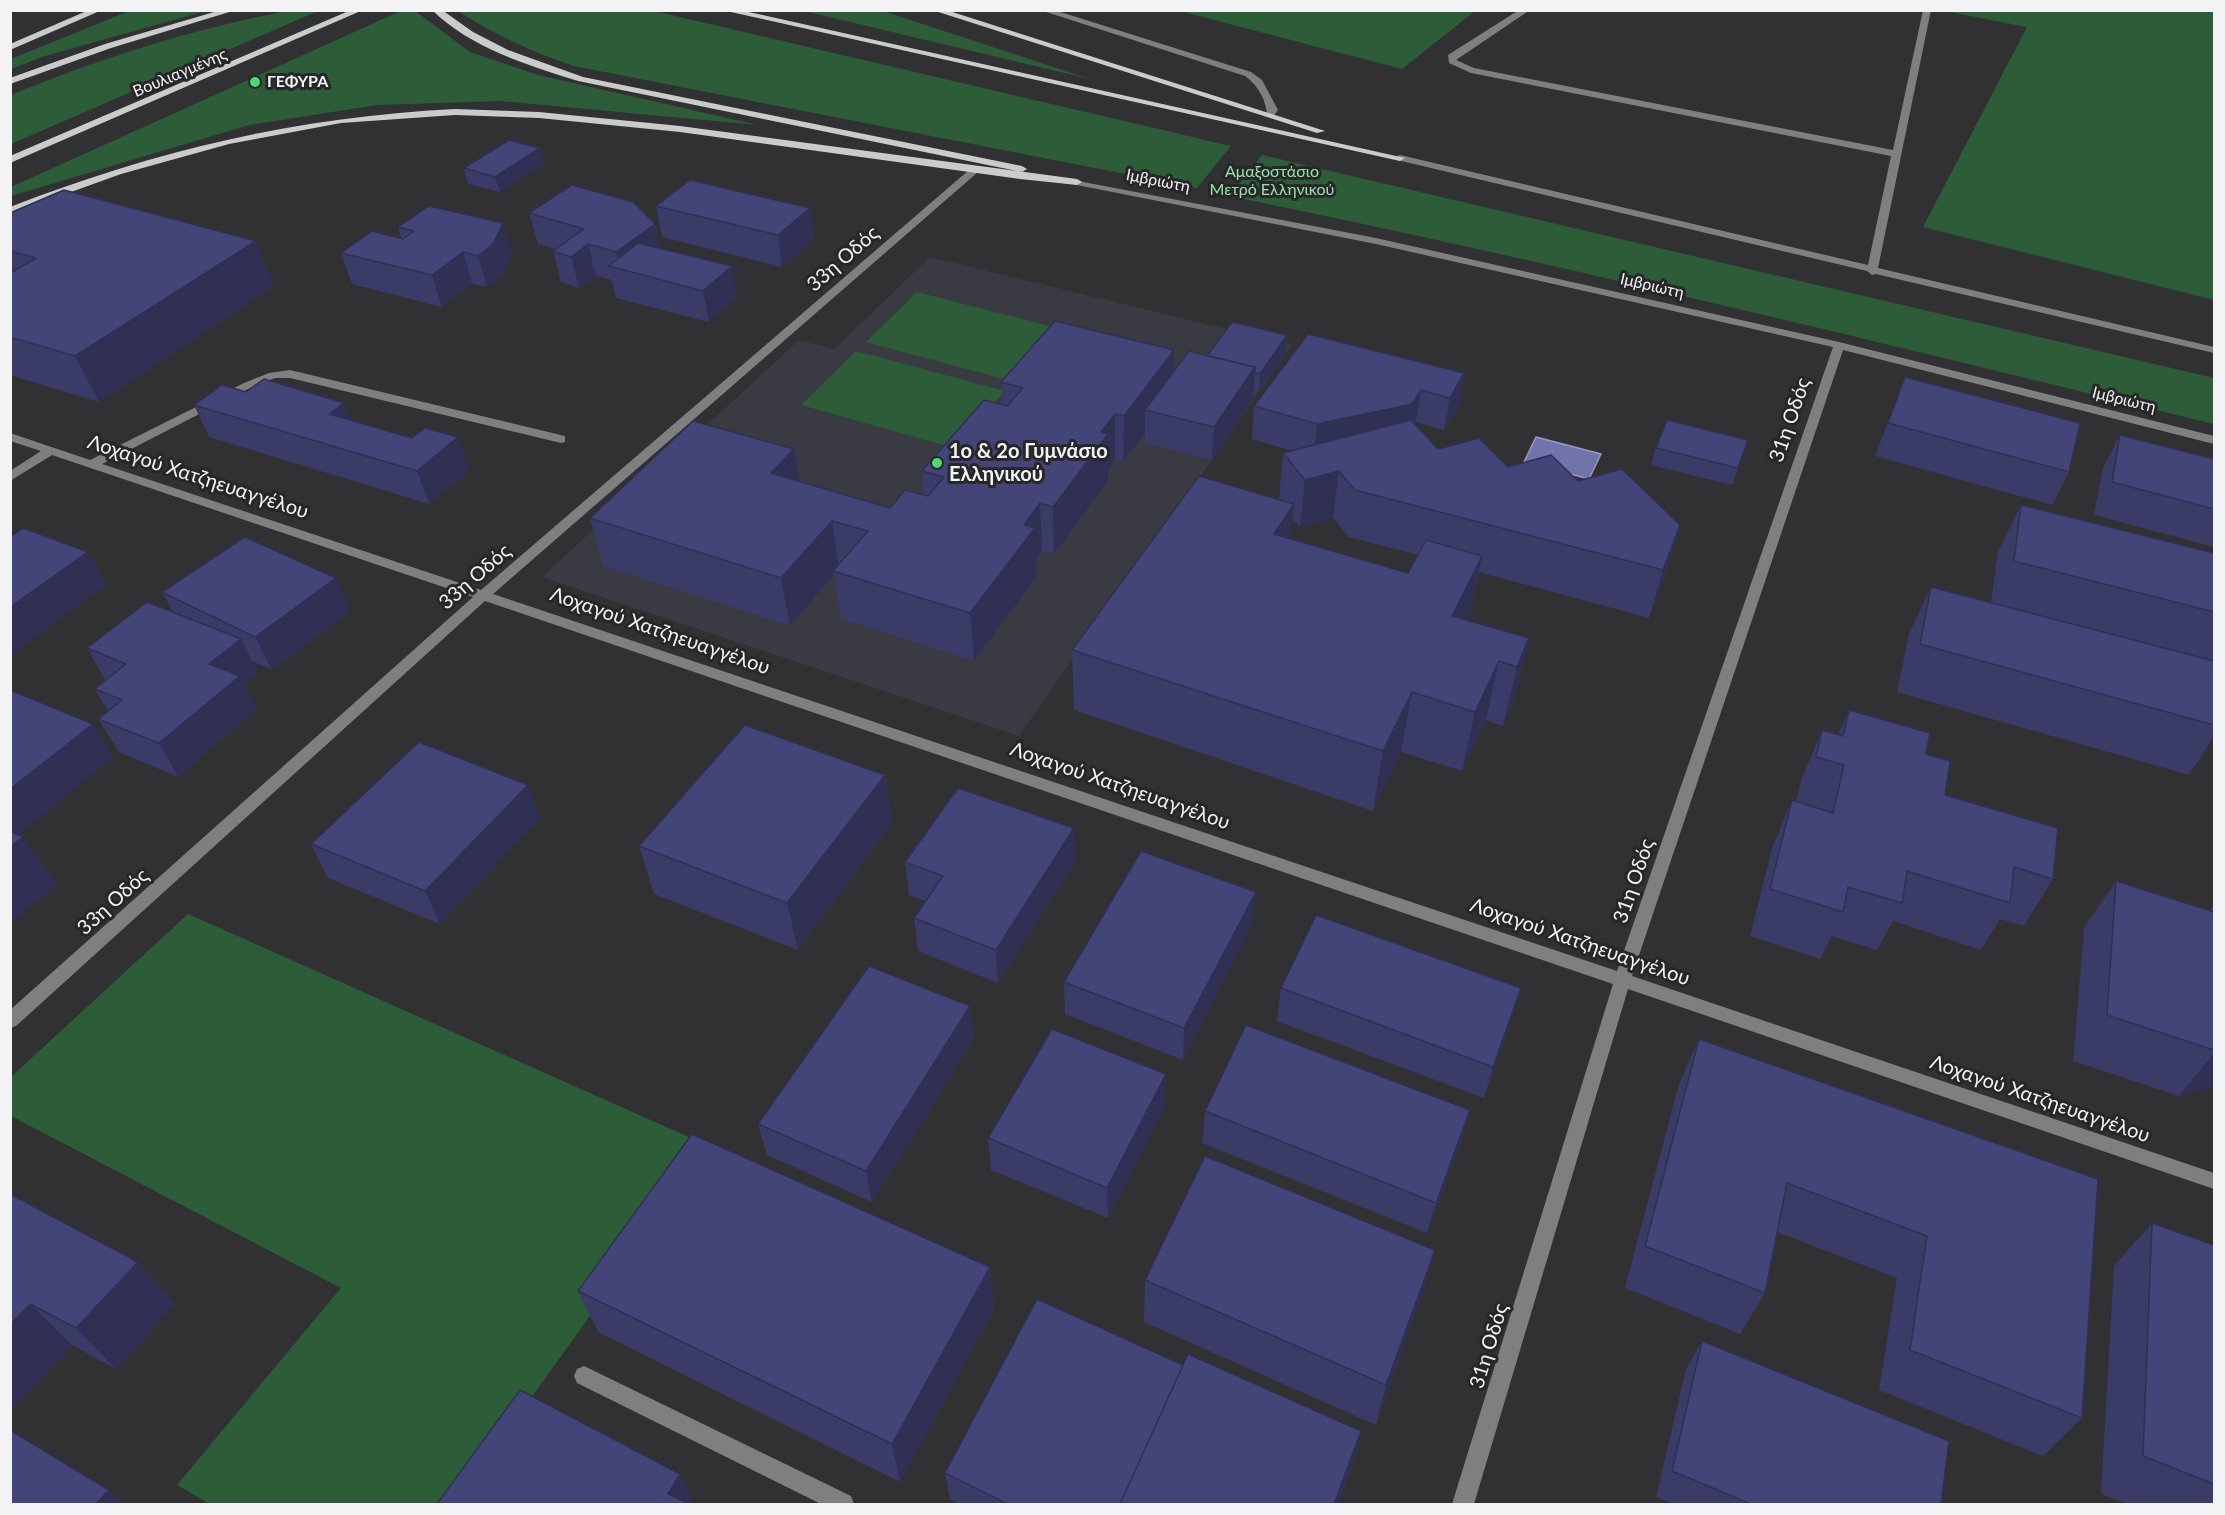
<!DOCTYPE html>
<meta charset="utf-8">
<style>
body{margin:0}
#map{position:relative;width:2225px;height:1515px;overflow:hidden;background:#313134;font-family:Lato,sans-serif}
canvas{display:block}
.frame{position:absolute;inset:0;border:12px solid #f3f3f5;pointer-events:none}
</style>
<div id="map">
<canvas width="2225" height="1515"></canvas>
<div class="frame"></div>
</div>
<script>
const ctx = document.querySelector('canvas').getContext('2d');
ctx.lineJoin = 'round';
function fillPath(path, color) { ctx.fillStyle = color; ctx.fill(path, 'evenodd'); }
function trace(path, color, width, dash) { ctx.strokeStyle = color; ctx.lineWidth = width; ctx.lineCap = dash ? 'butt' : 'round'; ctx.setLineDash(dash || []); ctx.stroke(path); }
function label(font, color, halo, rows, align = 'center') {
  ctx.font = font + ' Lato,sans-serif'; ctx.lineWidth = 6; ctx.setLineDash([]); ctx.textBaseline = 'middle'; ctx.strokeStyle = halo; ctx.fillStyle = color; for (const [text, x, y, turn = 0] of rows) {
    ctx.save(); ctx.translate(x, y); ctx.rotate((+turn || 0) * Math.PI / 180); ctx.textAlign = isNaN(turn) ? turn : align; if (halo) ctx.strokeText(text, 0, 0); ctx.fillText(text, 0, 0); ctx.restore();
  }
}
fillPath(new Path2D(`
 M930,257L1292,345L1019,736L542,577L799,340L834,349Z`), '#393a42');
fillPath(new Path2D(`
 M403,10L415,11L470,52L538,75L758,125L501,101L377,105L249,125L11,196V187Z
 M129,11H206L45,56L11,69V59Z
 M288,11H318L11,144V95C101,58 192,29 288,11Z
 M458,11H654L1231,146L1197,188L574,66C532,52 495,35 458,11Z
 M804,11H883L1090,79Z
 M1180,11L1475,10V11L1402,69Z
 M1944,11H2214V300L1923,227L2027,27Z
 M1262,155L2214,378V424C1887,344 1559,263 1229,196Z
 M917,292L1061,329L1015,382L866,342Z
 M856,351L1005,391L954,448L801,405Z
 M188,914L711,1147L455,1504H210L177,1485L341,1288L11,1116V1077Z`), '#2c5d38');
const water = new Path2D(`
 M1536,437L1601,454L1589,479L1524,462Z`);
fillPath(water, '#7074ab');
trace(water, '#979ac1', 1.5);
fillPath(new Path2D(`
 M1040,10H1054L1251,72L1262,80L1278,110L1273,117H1267C1267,102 1259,86 1245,76Z
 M1519,10H1530L1456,60L1474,68L1893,150L1923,10H1931L1878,268L2214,347V353L1876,274L1872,275L1867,271L1397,160V156L1400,155L1868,265L1891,156L1471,73L1449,63L1448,55Z
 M969,170L978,172L493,594L1617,971L1833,347L1376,244L1077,185L1073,184V180L1376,238L1839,342L2214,436V444L1843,350L1632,976L2214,1173V1189L1628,989L1474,1504H1452L1613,984L485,601L16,1026L10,1028V1010L473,597L52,455L10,481V471L41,451L10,441V433L90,460L244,383L269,373L290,370L565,436V442L561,443L290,378H275L252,387L102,464L481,590Z
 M584,1366L851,1496L854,1504H821L577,1383L574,1376L577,1369Z`), '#7e7f7e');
fillPath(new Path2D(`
 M89,10H102L10,50V44Z
 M221,10H236L111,48L10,84V78L105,44Z
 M351,10H363L10,163V156Z
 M432,10H442L473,32L508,50L583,77L1022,166L1027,169L1022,172L578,81C527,65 471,48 432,10Z
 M722,10H740L1405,158L1400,161Z
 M932,10H946L1325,131L1317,133Z
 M455,109L539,112L680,126L1077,179L1082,182L1077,185L1020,179L680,132L539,118L455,115L341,123L229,144L121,174L10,214V207C158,150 296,117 455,109Z`), '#caccca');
fillPath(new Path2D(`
 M540,148L544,164L500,192L468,184L464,168Z
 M656,206L810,208L814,239L782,267L662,237Z
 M10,213L274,286L99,402L10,375Z
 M529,213L655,224L660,248L737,297L709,322L616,298L612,280L596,276L579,288L561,282L553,251L555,249L538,244Z
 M398,227L512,254L502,276L487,287L472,284L442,307L352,284L341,253L401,238Z
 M1287,335L1286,352L1259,391L1254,389L1253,399L1212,460L1145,443V433L1123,462L1115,460L1108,470V481L1054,554L1042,551L1036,559L1037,576L974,661L841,619L834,575L790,626L603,566L590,518L799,481L890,508L924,496L922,471L1003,404L1001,382L1173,373L1207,356Z
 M1464,373L1459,406L1444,430L1416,422L1415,424L1438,449L1508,467L1578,481L1680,525L1666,572L1649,618L1479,572L1470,615L1467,620L1529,638L1515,698L1503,726L1486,720L1462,771L1401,752L1373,811L1074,710L1072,650L1279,499L1283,453L1293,451L1252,439L1254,406ZM1292,518L1300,527L1333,518L1349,537L1418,555L1408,573L1290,538Z
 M1905,377L2069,472L2052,505L1875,456Z
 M246,392L344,403L351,420L469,470L429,504L209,437L194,405Z
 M2120,435L2214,459V547L2094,515L2103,468Z
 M1656,448L1742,457L1732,485L1651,465Z
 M2021,505L2214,553V736L2189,775L1897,692L1909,634L1931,587L1991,602L1998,552Z
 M162,592L350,611L272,670L252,661L258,672L244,684L257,709L178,777L119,752L98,719L108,711L95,689L106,681L87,648L173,612Z
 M1849,710L1926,754L1945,795L2053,879L2024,926L2000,919L1981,950L1893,921L1877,950L1832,936L1820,959L1750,936L1772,848L1792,800L1796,801L1802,778L1822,730L1838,735Z
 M885,775L892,823L798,950L654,894L639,846Z
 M540,818L440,924L328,878L311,844Z
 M905,862H1075L998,983L918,951L914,918L925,901L909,895Z
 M2116,881L2210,910L2214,905V1086L2179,1096L2073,1061L2084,928Z
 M1256,892L1252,925L1183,1060L1065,1014L1064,982Z
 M1281,988L1511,1020L1484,1098L1277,1021Z
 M970,1006L974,1039L872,1202L767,1155L758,1124Z
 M1699,1039L2098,1179L2082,1418L2043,1456L1879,1390L1897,1278L1777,1232L1765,1293L1740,1334L1625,1288L1679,1084Z
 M1165,1106L1108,1218L991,1170L988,1138Z
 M1470,1110L1461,1141L1427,1233L1202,1143L1205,1111Z
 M10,1194L138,1262L175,1304L116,1369L72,1345L10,1411Z
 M2152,1223L2214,1245V1504H2128L2101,1494L2114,1266Z
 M1435,1250L1423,1292L1376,1425L1144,1322L1145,1280Z
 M990,1267L994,1309L900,1482L598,1332L578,1291Z
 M1702,1341L1941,1504H1674L1656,1497L1686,1369Z
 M1183,1365L1361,1431L1351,1470L1338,1504H960L950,1499L945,1473Z`), '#3a3b67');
fillPath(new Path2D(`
 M540,148L544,164L500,192L495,177Z
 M810,208L814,239L782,267L778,235Z
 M503,223L512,254L502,276L487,287L478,256Z
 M655,224L662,255L620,269L616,252Z
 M256,241L274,286L99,402L75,356Z
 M588,244L596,276L579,288L571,257Z
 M463,252L472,284L442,307L432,275Z
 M732,266L737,297L709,322L703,291Z
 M1287,335L1286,352L1259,391L1260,374Z
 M1174,350L1173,396L1145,410V433L1123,462L1124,416Z
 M1255,367L1253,399L1212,460L1214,427Z
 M1464,373L1459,406L1444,430L1450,398Z
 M1421,390L1416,422L1408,437L1314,456L1317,424Z
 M344,403L357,435L329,414Z
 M1115,414V460L1108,470V481L1054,554L1053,507L1101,432Z
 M458,437L469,470L429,504L417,471Z
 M794,449L802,496L771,473Z
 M1339,471L1333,518L1300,527L1305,480Z
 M1040,503L1042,551L1036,559L1037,576L974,661L970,613L1024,525Z
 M1294,504L1288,563L1274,534Z
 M832,521L839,569L833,571L834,575L790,626L781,578Z
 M1680,525L1666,572L1649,618L1663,570Z
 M88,552L106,585L10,656V607Z
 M1482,556L1470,615L1440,676L1452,616Z
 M336,578L350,611L272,670L255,637Z
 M1529,638L1515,698L1503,726L1517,667Z
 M241,639L258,672L244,684L257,709L178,777L159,743L209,664Z
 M1499,661L1486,720L1462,771L1475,712Z
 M1412,692L1401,752L1373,811L1383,751Z
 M93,724L113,757L17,836L10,826V789Z
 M885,775L892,823L798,950L787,903Z
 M528,785L540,818L440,924L425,891Z
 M1074,828L1075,862L998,983L996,950Z
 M23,837L57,884L10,924V847Z
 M1256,892L1252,925L1183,1060L1184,1028Z
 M1521,988L1511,1020L1484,1098L1493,1067Z
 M970,1006L974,1039L872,1202L866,1171Z
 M2214,1053V1086L2179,1096Z
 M1166,1074L1165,1106L1108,1218L1107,1188Z
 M1470,1110L1461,1141L1427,1233L1436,1203Z
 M1435,1250L1423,1292L1376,1425L1386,1385Z
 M138,1262L175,1304L116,1369L76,1328Z
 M990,1267L994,1309L900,1482L892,1444Z
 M30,1304L72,1345L10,1411V1325Z
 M1361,1431L1351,1470L1338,1504H1334Z
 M680,1474L693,1500L690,1504H674L668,1494Z
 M109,1490L125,1504H96Z`), '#2f3054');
const building = new Path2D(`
 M509,140L540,148L495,177L464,168Z
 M690,180L810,208L778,235L656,206Z
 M572,185L633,202L655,224L616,252L588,244L571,257L553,251L584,229L529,213Z
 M64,190L256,241L75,356L10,337V273L36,258L10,251V213Z
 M429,206L503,223L493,244L478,256L463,252L432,275L341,253L372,231L403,239L414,231L398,227Z
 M638,243L732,266L703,291L609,266Z
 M1055,321L1174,350L1124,416L1115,414L1101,432L1108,434L1053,507L1040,503L1024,525L1035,528L970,613L833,571L868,531L832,521L781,578L590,518L693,421L794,449L771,473L890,508L905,490L928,496L944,477L922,471L984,400L1007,406L1023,388L1001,382Z
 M1232,322L1287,335L1260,374L1255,373V367L1207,356Z
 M1308,334L1464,373L1450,398L1421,390L1412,404L1317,424L1254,406Z
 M1189,351L1255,367L1214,427L1145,410Z
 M1905,377L2080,423L2069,472L1888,423Z
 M264,379L344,403L329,414L412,438L425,428L458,437L417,471L194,405L222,385L246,392Z
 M1411,420L1438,449L1479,438L1508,467L1551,455L1578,481L1622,469L1680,525L1663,570L1355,490L1339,471L1305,480L1283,453Z
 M1667,420L1748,440L1738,468L1656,448Z
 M2120,435L2214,459V509L2112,482Z
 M1199,476L1294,504L1274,534L1408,573L1426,540L1482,556L1452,616L1529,638L1517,667L1499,661L1475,712L1412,692L1383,751L1072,650Z
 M2021,505L2214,553V612L2014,561Z
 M23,528L88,552L10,607V537Z
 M245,537L336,578L255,637L162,592Z
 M1931,587L2214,661V725L1920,644Z
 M147,602L241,639L209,664L240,676L159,743L98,719L122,700L95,689L126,664L87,648Z
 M10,690L93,724L10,789Z
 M1849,710L1930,733L1926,754L1950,761L1945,795L2058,828L2053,879L2014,867L2010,903L1907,871L1902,903L1848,887L1843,912L1770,889L1792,800L1833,813L1844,765L1816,757L1822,730L1843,736Z
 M745,725L885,775L787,903L639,846Z
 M419,742L528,785L425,891L311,844Z
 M958,788L1074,828L996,950L914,918L943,876L905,862Z
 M10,831L23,837L10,847Z
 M1141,851L1256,892L1184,1028L1064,982Z
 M2116,881L2214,912V1050L2107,1015Z
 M1316,915L1521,988L1493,1067L1281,988Z
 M869,966L970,1006L866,1171L758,1124Z
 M1246,1025L1470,1110L1436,1203L1205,1111Z
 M1052,1029L1166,1074L1107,1188L988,1138Z
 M1699,1039L2098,1179L2082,1418L1910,1350L1927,1236L1787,1183L1765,1293L1645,1246Z
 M692,1134L990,1267L892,1444L578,1291Z
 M1205,1156L1435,1250L1386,1385L1145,1280Z
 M10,1194L138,1262L76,1328L30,1304L10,1325Z
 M2152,1223L2214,1245V1484L2143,1456Z
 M1037,1299L1183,1365L1120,1504H1008L945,1473Z
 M1702,1341L1949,1441L1941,1504H1751L1672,1471Z
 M1188,1354L1361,1431L1334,1504H1120Z
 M520,1390L680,1474L668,1494L689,1504H437Z
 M10,1430L109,1490L96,1504H10Z`);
fillPath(building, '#434578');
trace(building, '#2f3054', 1.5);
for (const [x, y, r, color] of [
 [255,82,6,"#4fd675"],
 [937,463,6,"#4fd675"]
]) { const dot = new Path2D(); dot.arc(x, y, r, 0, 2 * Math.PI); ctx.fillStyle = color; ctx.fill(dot); trace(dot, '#27272a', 2); }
label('16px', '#f3f3f5', '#27272a', [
 ["Βουλιαγμένης",180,73,-23],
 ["Ιμβριώτη",1158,181,11],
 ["Ιμβριώτη",1652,286,13],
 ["Ιμβριώτη",2124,400,14]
]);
label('bold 16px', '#f3f3f5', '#27272a', [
 ["ΓΕΦΥΡΑ",267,82]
], 'left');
label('16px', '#96e2a5', '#27272a', [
 ["Αμαξοστάσιο",1272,172],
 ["Μετρό Ελληνικού",1272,190]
]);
label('20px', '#f3f3f5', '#27272a', [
 ["33η Οδός",843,259,-41],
 ["31η Οδός",1790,420,-71],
 ["Λοχαγού Χατζηευαγγέλου",198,477,18],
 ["33η Οδός",475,577,-41],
 ["Λοχαγού Χατζηευαγγέλου",660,631,19],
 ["Λοχαγού Χατζηευαγγέλου",1120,786,19],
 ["31η Οδός",1634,881,-71],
 ["33η Οδός",113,902,-42],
 ["Λοχαγού Χατζηευαγγέλου",1580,942,19],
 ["Λοχαγού Χατζηευαγγέλου",2040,1099,19],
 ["31η Οδός",1489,1346,-73]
]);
label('bold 20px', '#f3f3f5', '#27272a', [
 ["1ο & 2ο Γυμνάσιο",949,452],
 ["Ελληνικού",949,475]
], 'left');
</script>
